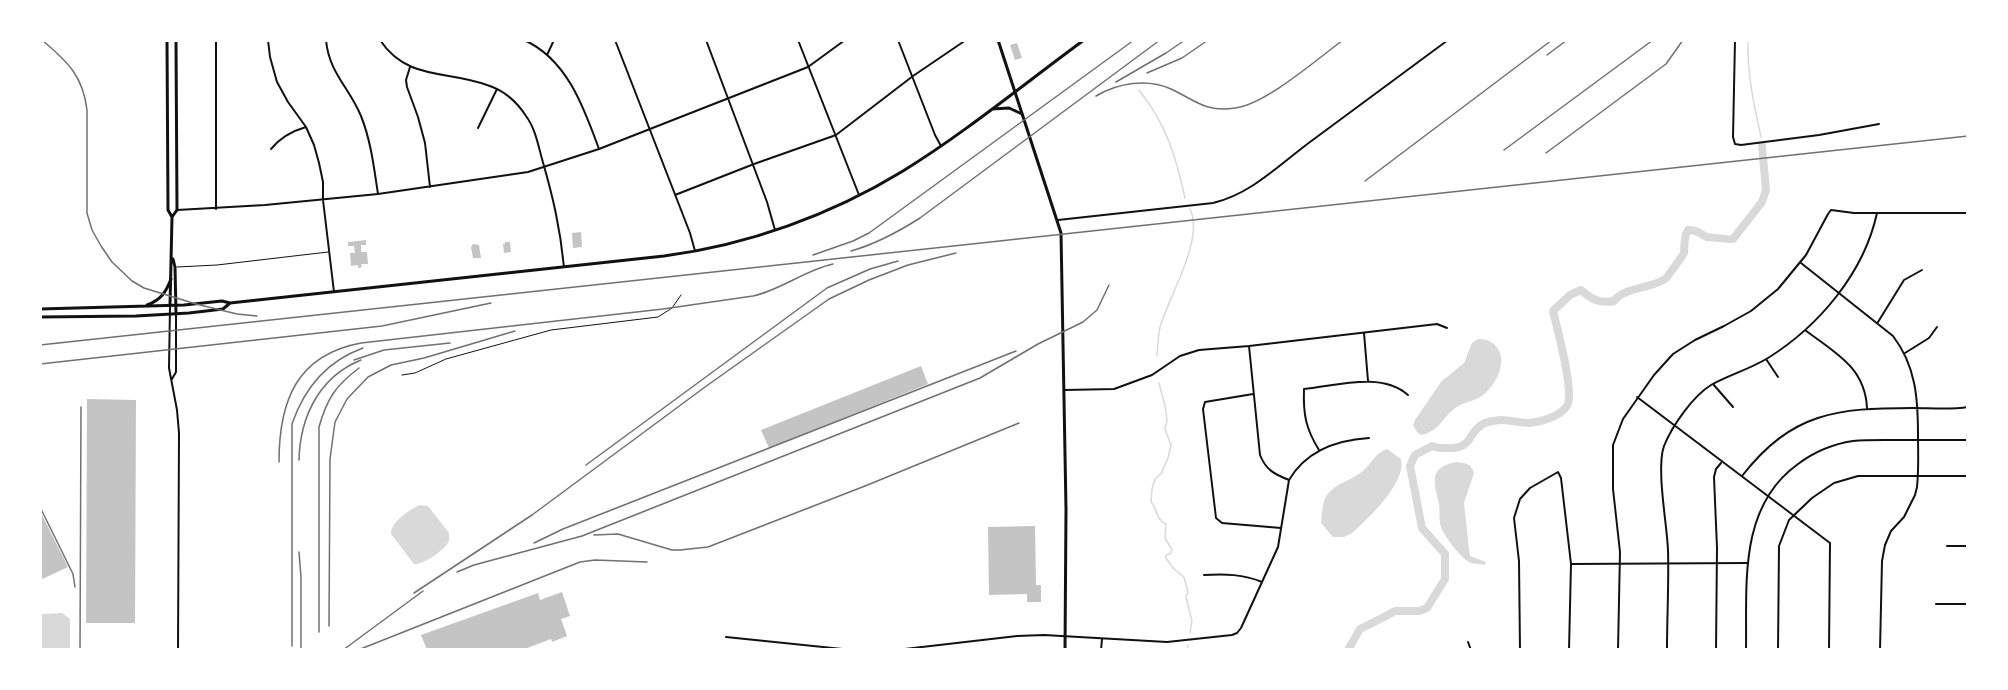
<!DOCTYPE html>
<style>
body{margin:0}
#map{position:relative;width:2008px;height:690px;overflow:hidden;background:#fff;font-family:"Archivo Narrow",sans-serif}
canvas{display:block}
.frame{position:absolute;inset:0;border:42px solid #fff;pointer-events:none}
</style>
<div id="map">
<canvas width="2008" height="690"></canvas>
<div class="frame"></div>
</div>
<script>
const ctx = document.querySelector('canvas').getContext('2d');
ctx.lineJoin = 'round';
function fillPath(path, color) { ctx.fillStyle = color; ctx.fill(path, 'evenodd'); }
function trace(path, color, width, dash) { ctx.strokeStyle = color; ctx.lineWidth = width; ctx.lineCap = dash ? 'butt' : 'round'; ctx.setLineDash(dash || []); ctx.stroke(path); }
fillPath(new Path2D(`
 M1478,339C1486,339 1493,341 1498,349C1507,363 1496,385 1483,395C1474,402 1462,402 1454,409C1442,419 1438,432 1421,435L1417,432L1413,425L1415,420L1441,382L1464,363L1472,343Z
 M1387,449L1401,459C1407,482 1369,518 1352,533L1344,537H1333L1321,523C1322,514 1322,502 1327,495C1335,483 1353,480 1363,471C1372,463 1375,453 1387,449Z
 M1457,462C1465,463 1472,464 1474,473L1464,503L1469,549L1470,556L1486,562L1485,565C1481,564 1475,564 1471,563C1462,560 1441,533 1440,523C1439,517 1440,511 1439,504C1434,482 1428,467 1457,462Z
 M419,505L428,506L449,533C449,537 450,540 448,543C443,551 423,565 414,564L391,534C391,521 409,511 419,505Z
 M62,613L70,619V649H41V614Z`), '#d9d9d9');
trace(new Path2D(`
 M1748,40C1747,74 1754,105 1761,137
 M1139,90C1166,124 1176,156 1185,198
 M1157,356C1158,346 1158,336 1160,327C1168,298 1205,239 1190,209
 M1159,383L1165,406L1167,420L1165,429L1171,445L1168,458L1161,474C1151,480 1152,492 1151,502C1158,509 1155,519 1166,524L1165,538L1172,550L1170,554L1166,555V558L1174,569L1184,577L1188,592L1186,597L1192,621L1190,633
 M1187,650L1188,645`), '#d9d9d9', 1.5);
trace(new Path2D(`
 M1348,650L1360,629L1382,618L1395,611H1419L1427,608L1445,579V554L1422,528L1410,466L1415,455L1432,446C1438,449 1444,448 1450,448C1473,449 1468,430 1485,423C1503,416 1513,423 1530,423C1542,422 1560,416 1567,406C1575,393 1557,328 1553,311L1570,295L1581,290C1591,299 1600,304 1614,301C1624,287 1650,289 1665,279C1667,278 1683,255 1684,253C1685,245 1683,238 1688,230C1697,229 1699,234 1707,237C1709,237 1731,240 1733,239L1762,202L1766,190L1762,146`), '#d9d9d9', 8);
fillPath(new Path2D(`
 M1017,43L1022,58L1015,60L1010,45Z
 M581,232L582,247L573,248L572,233Z
 M366,240V245H361V252H367L368,264H361L362,267L358,268V265L351,266L350,253H355L354,246H348V242Z
 M505,242H510L511,252L504,253L503,244H505Z
 M473,244L479,245L481,258H473L471,247Z
 M921,366L928,384L769,448L761,430Z
 M87,399L136,400L135,623H86Z
 M40,511L68,567L40,580Z
 M1035,526L1036,585H1041V602H1027V594L989,595L988,527Z
 M562,592L570,616L561,619L567,636L552,642L551,639L522,650H427L421,635L538,593L540,600Z`), '#c4c4c4');
trace(new Path2D(`
 M177,267L217,265L328,252
 M402,375L415,373L446,359L551,330L658,317L672,308L681,295`), '#111', 1);
trace(new Path2D(`
 M268,40L270,57L277,82L288,102L306,127L314,145L319,163L323,182V200L334,292
 M326,40C329,73 349,87 361,116C371,141 374,168 378,194
 M380,40C407,81 448,70 487,85C503,90 517,102 526,116C535,128 538,144 542,159C553,197 560,227 564,267
 M524,40C567,59 584,108 599,149
 M615,40L690,233L695,251
 M706,40L767,202L775,230
 M798,40L859,195
 M898,40L935,135L941,146
 M1735,40L1733,137L1735,144L1741,145L1819,135L1879,124
 M547,55L554,40
 M410,67L406,80L407,87L418,117L425,143L430,187
 M478,128L497,89
 M271,149C280,138 292,131 306,127
 M675,195L754,164L836,135L913,76L966,40
 M216,209V40
 M177,210L265,205L378,194L528,172L599,149L808,67L845,40
 M1058,220L1213,203C1251,194 1279,165 1310,142C1356,108 1402,74 1448,40
 M1801,263L1893,336C1916,366 1918,399 1918,435C1918,452 1919,469 1917,487L1915,495L1904,517L1891,531L1885,545L1882,561L1880,650
 M1878,322L1904,280L1922,270
 M1805,330C1835,353 1865,367 1867,408
 M1364,333L1368,381
 M1249,346L1260,455C1266,470 1274,474 1289,480
 M1905,353L1929,338L1937,327
 M1766,359L1778,377
 M1713,384L1733,407
 M1065,390L1114,389L1152,375L1180,356L1199,350L1249,346L1437,324L1447,328
 M1253,394L1205,402L1203,409L1216,518L1222,523L1281,528
 M1637,397L1830,543L1829,650
 M1319,450C1306,429 1303,415 1304,389C1335,386 1382,371 1408,395
 M1742,476C1792,412 1837,408 1913,408C1930,408 1950,410 1968,407
 M1947,546H1968
 M1571,564L1747,563
 M1204,575C1225,574 1243,574 1262,582
 M1936,604H1968
 M726,637L852,650
 M1468,642L1471,650
 M896,650L1017,636L1044,635L1167,642L1232,635L1237,633L1241,628L1278,547L1289,480C1306,451 1337,440 1369,438
 M1101,650L1102,639
 M1520,650L1519,561L1514,518L1520,499L1530,488L1558,472L1561,478L1571,564L1569,650
 M1618,650L1620,552L1613,489V445L1623,419L1654,375L1673,354L1695,340L1724,326L1751,311L1778,289L1806,255L1828,214L1831,210L1854,213H1968
 M1667,650C1667,616 1669,583 1668,550C1667,524 1656,468 1664,446C1672,426 1693,396 1711,385C1729,375 1750,369 1768,358C1819,326 1864,273 1877,213
 M1716,650L1717,548L1714,477L1716,469L1721,463
 M1778,650L1779,546L1789,520L1812,498L1834,483L1858,476H1968`), '#111', 2);
trace(new Path2D(`
 M170,306L169,368L177,410L179,433L178,650
 M172,379L176,372V314
 M1746,650C1747,584 1738,507 1798,464C1814,452 1833,444 1853,441C1863,440 1874,440 1885,440C1912,440 1940,440 1968,440`), '#111', 2);
trace(new Path2D(`
 M167,40L168,210L172,217L170,305
 M998,40L1061,233L1066,509L1065,650
 M172,217L177,210L176,40
 M173,259L175,267L176,314`), '#111', 3);
trace(new Path2D(`
 M992,109L1009,108L1022,114
 M147,305C161,300 166,292 171,279
 M40,309L184,305L222,301L230,303L664,256C748,245 831,215 903,171C966,132 1024,84 1084,40
 M40,317L136,316L189,313L223,309L230,303`), '#111', 3);
trace(new Path2D(`
 M42,40C68,62 83,76 87,110V213L92,230L101,246L112,262L132,281L144,288L196,304L237,314L257,316
 M1547,55L1567,40
 M1147,73L1182,58L1208,40
 M1116,82L1166,53L1185,40
 M1096,96C1118,83 1147,78 1171,89C1195,100 1206,113 1235,108C1266,104 1316,60 1343,40
 M1504,150L1653,40
 M1546,153L1666,64L1683,40
 M1365,181L1552,40
 M851,251C876,244 898,232 920,218L1160,40
 M813,255L853,241L869,233L1134,40
 M40,345L1968,136
 M354,360L384,350L450,343
 M40,364L382,326L491,303
 M299,460C300,417 319,377 361,360
 M279,462C279,402 296,355 361,343L663,309L753,296C781,290 805,270 833,264
 M586,465L827,288L870,269L898,261
 M40,507L73,574L75,587
 M594,535L618,534L672,550H680L708,547L865,486L1019,423
 M534,543L563,529L1016,351
 M299,552L301,577V650
 M457,572L474,565L582,536L980,378L1038,344L1083,322L1097,310L1109,285
 M414,593L532,515L705,387L829,299L869,280L908,265L956,253
 M329,626L330,459L335,422L347,399L368,377L391,365L424,358L515,331
 M319,632V427C327,399 335,386 359,368
 M292,646V424C304,389 327,361 363,348
 M80,650L81,407
 M343,650L423,591
 M358,650L580,562L595,560L647,562`), '#707070', 1.5);
</script>
